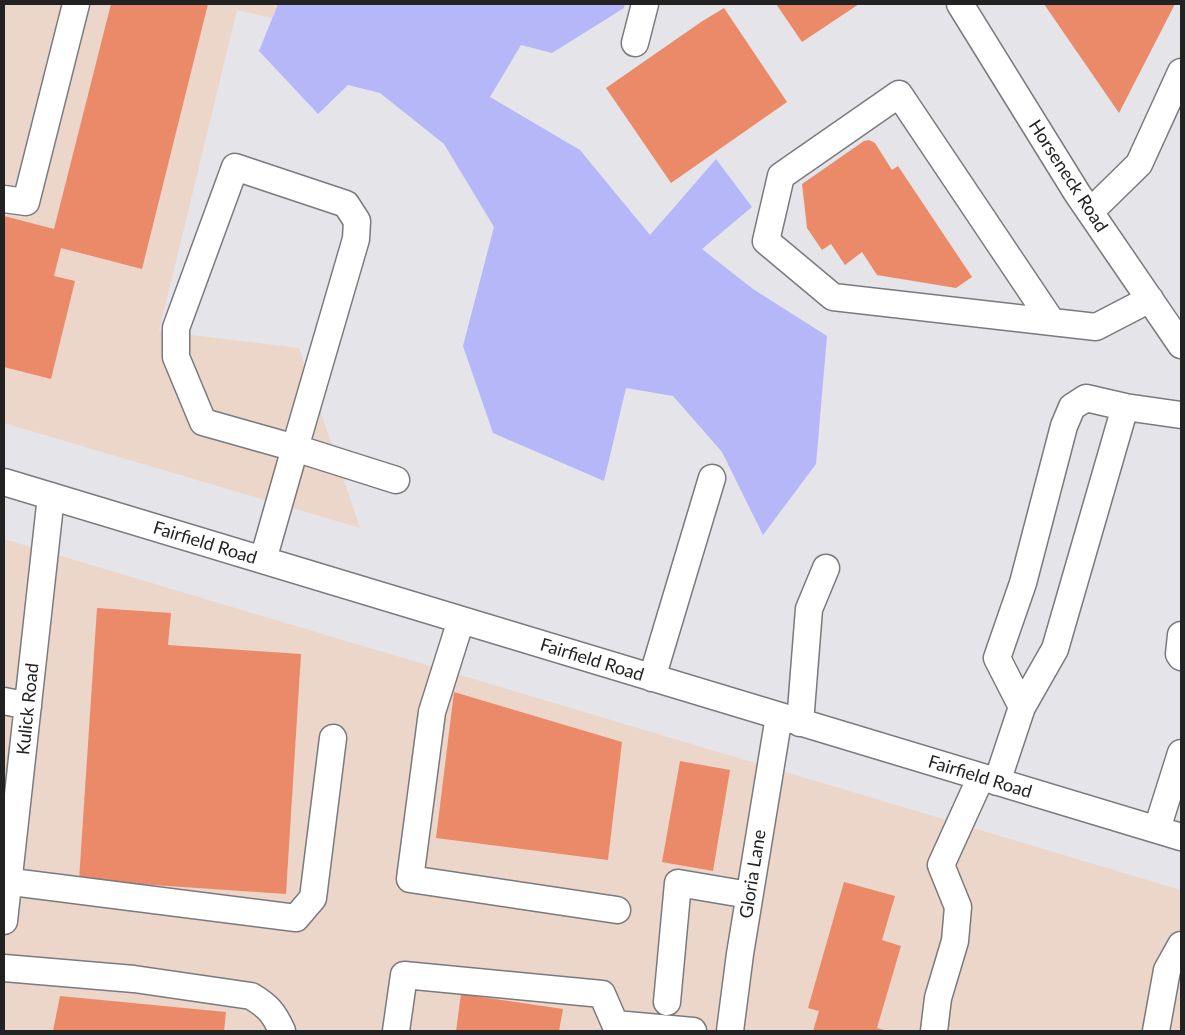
<!DOCTYPE html>
<style>
body{margin:0}
#map{position:relative;width:1185px;height:1035px;overflow:hidden;background:#e4e4e9;font-family:Lato,sans-serif}
canvas{display:block}
.frame{position:absolute;inset:0;border:5px solid #222223;pointer-events:none}
</style>
<div id="map">
<canvas width="1185" height="1035"></canvas>
<div class="frame"></div>
</div>
<script>
const ctx = document.querySelector('canvas').getContext('2d');
ctx.lineJoin = 'round';
function fillPath(path, color) { ctx.fillStyle = color; ctx.fill(path, 'evenodd'); }
function trace(path, color, width, dash) { ctx.strokeStyle = color; ctx.lineWidth = width; ctx.lineCap = dash ? 'butt' : 'round'; ctx.setLineDash(dash || []); ctx.stroke(path); }
function label(font, color, halo, rows, align = 'center') {
  ctx.font = font + ' Lato,sans-serif'; ctx.lineWidth = 4; ctx.setLineDash([]); ctx.textBaseline = 'middle'; ctx.strokeStyle = halo; ctx.fillStyle = color; for (const [text, x, y, turn = 0] of rows) {
    ctx.save(); ctx.translate(x, y); ctx.rotate((+turn || 0) * Math.PI / 180); ctx.textAlign = isNaN(turn) ? turn : align; if (halo) ctx.strokeText(text, 0, 0); ctx.fillText(text, 0, 0); ctx.restore();
  }
}
fillPath(new Path2D(`
 M4,4H278L272,18L237,10L159,331L299,348L360,528L4,423Z
 M4,539L1181,890V1031H4Z`), '#ecd6c9');
fillPath(new Path2D(`
 M278,4H625L624,8L552,53L521,45L490,97L580,150L650,235L716,159L752,207L702,249L753,289L827,336L816,464L763,535L722,452L673,396L626,388L604,481L493,433L463,346L494,227L444,144L380,93L348,85L318,114L259,51Z`), '#b6b7f8');
fillPath(new Path2D(`
 M111,4H208L142,269L61,248L54,276L75,281L51,379L4,367V216L54,229Z
 M776,4H859L802,42Z
 M1044,4H1175L1119,113Z
 M724,8L787,102L671,183L606,88L701,22Z
 M869,140L875,143L892,170L898,166L972,277L956,288L877,275L862,252L845,265L831,244L822,250L807,228L802,184L864,141Z
 M97,608L171,613L168,645L301,654L286,894L79,880Z
 M454,692L622,742L608,860L436,838Z
 M680,761L730,770L713,871L662,862Z
 M844,882L895,896L882,940L901,946L877,1028L888,1031H813L819,1011L808,1008Z
 M461,994L563,1009L559,1031H456Z
 M60,996L226,1012L224,1031H53Z`), '#ea8a69');
const minor = new Path2D(`
 M960,4L1077,193L1181,345
 M635,43L645,4
 M235,167L346,204L357,221L356,239L295,448L203,422L176,357V328Z
 M4,199L26,202L76,4
 M1090,212L1139,164L1181,72
 M1052,322L899,94L781,176L766,241L833,297L1096,327L1150,299
 M1125,407L1181,415
 M4,482L1181,837
 M263,560L295,448L396,480
 M461,620L432,712L410,879L617,910
 M1181,635L1179,654L1181,657
 M652,678L712,478
 M4,701L28,706
 M800,723L809,609L826,568
 M997,782L1022,707L1055,649L1125,407L1086,398L1072,407L1064,426L1023,583L997,658L1022,707
 M1157,829L1181,753
 M4,881L296,918L313,898L333,738
 M4,921L51,496
 M4,968L134,979L251,996C268,1006 274,1013 282,1031
 M667,1002L678,883L749,895
 M396,1031L404,975L602,994L615,1024L693,1031
 M730,1031L740,954L779,716
 M934,1031L938,998L955,941L958,907L941,865L981,777
 M1156,1031L1167,970L1181,945`);
trace(minor, '#7a7a7e', 29);
trace(minor, '#fff', 26);
label('18px', '#222223', '#fff', [
 ["Horseneck Road",1068,176,57],
 ["Fairfield Road",205,543,17],
 ["Fairfield Road",592,660,17],
 ["Kulick Road",28,709,-84],
 ["Fairfield Road",980,777,17],
 ["Gloria Lane",753,874,-81]
]);
</script>
